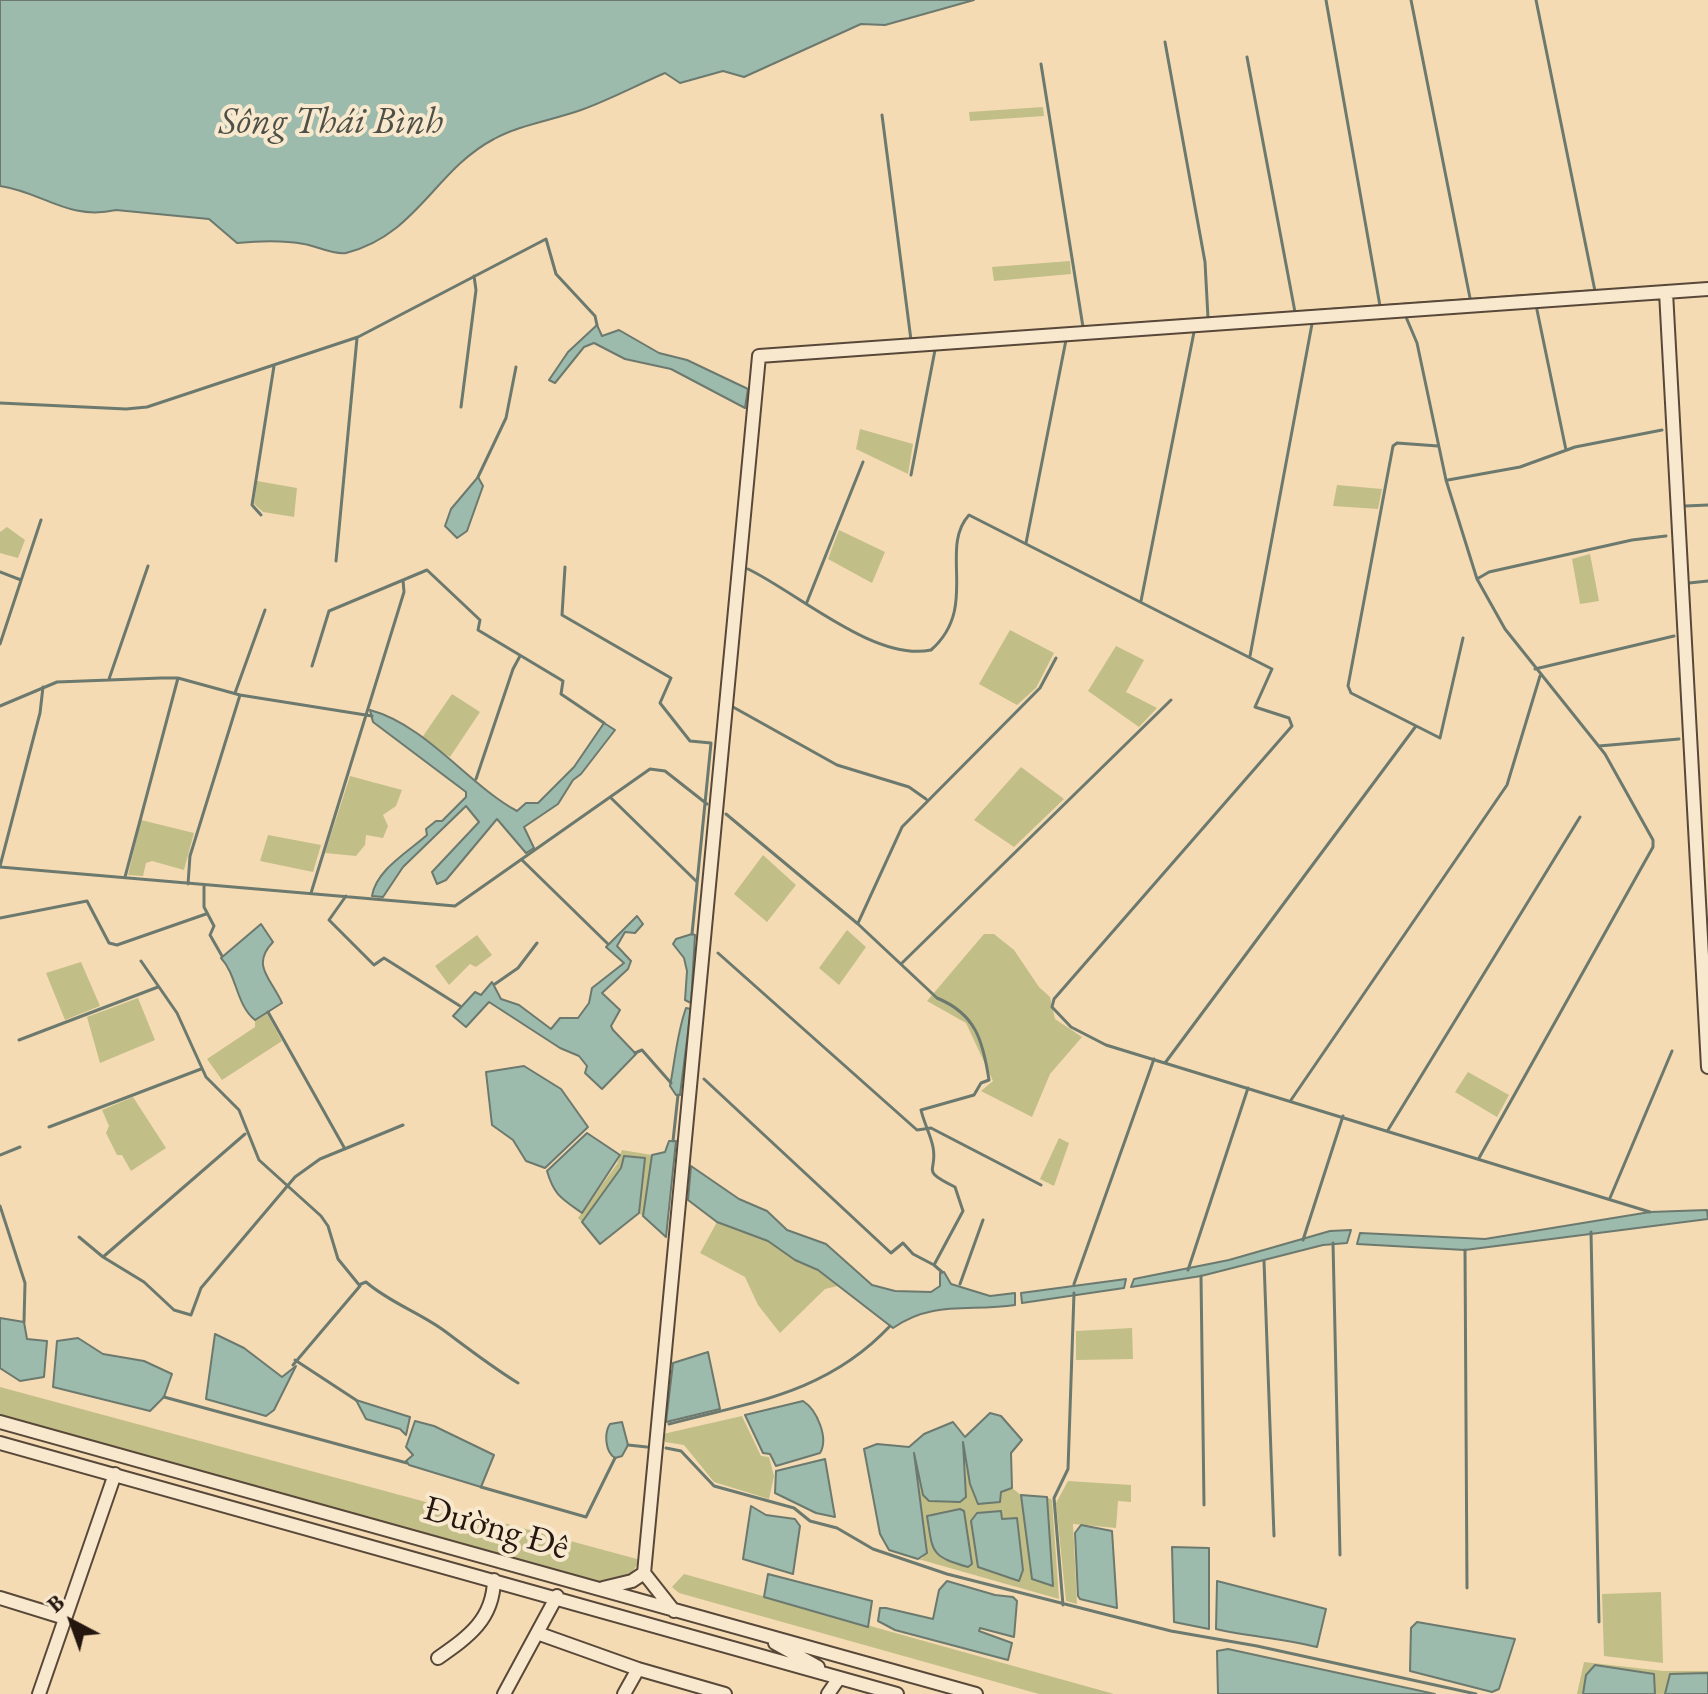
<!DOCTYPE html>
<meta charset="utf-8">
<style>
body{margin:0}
#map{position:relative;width:1708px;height:1694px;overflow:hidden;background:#f5dbb3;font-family:"EB Garamond",serif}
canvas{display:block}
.north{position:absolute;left:32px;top:1582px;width:80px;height:80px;-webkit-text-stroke:6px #f8e8ce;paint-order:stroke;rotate:319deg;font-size:22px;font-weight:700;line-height:32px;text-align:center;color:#241710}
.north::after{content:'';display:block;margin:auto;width:28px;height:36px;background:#241710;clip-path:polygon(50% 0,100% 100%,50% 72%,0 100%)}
</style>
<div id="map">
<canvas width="1708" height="1694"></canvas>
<div class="north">B</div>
</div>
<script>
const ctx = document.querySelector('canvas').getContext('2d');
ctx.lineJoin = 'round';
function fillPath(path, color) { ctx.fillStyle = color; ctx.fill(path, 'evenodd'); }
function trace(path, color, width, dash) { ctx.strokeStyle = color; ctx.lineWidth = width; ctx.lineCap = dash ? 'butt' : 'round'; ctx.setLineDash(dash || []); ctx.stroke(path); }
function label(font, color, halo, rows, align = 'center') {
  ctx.font = font + ' "EB Garamond",serif'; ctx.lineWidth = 8; ctx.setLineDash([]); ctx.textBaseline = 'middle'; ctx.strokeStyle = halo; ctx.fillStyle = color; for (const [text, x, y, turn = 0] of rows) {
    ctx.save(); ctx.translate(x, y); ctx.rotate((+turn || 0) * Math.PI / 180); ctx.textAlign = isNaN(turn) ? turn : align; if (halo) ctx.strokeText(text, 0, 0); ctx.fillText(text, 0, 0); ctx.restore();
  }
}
fillPath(new Path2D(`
 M1043,107L1044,116L970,121L969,112Z
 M1070,261L1071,274L994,281L992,267Z
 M860,429L913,444L908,474L856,449Z
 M257,481L297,488L294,517L263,512L254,504Z
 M1337,485L1382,489L1378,509L1333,506Z
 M7,527L25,540L18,558L0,553V532Z
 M839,530L885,552L872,583L828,559Z
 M1590,554L1599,601L1580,604L1572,559Z
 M1010,630L1054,653L1036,688L1017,705L979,684Z
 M1116,646L1144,660L1126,692L1157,708L1139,727L1088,691Z
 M452,694L480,712L450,757L421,739Z
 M1021,767L1064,799L1014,847L974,820Z
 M350,776L402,790L396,806L383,815L388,826L383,838L366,835L365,845L356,856L325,853Z
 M141,820L194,833L184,870L152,861L146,863L143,876L128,875Z
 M268,835L321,845L313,872L260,861Z
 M763,855L796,885L767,922L734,894Z
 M847,930L866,947L839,985L819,968Z
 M984,934H994L1014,950L1039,987L1050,997L1055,1019L1082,1037L1050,1074L1032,1117L981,1091L993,1081L966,1023L927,1001Z
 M477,935L492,955L476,967L470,964L449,985L435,966Z
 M81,962L100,1006L65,1020L46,973Z
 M138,998L155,1040L100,1063L87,1017Z
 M267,1013L282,1041L222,1080L207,1059L255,1027V1020Z
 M1468,1072L1509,1095L1497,1117L1455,1092Z
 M133,1097L166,1148L131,1171L122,1155H117L106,1133L109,1126L102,1110Z
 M1059,1138L1069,1143L1054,1186L1040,1179Z
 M622,1150L652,1155L643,1216L639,1213L645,1159L624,1157L621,1168L582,1222L578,1218L617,1164Z
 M717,1222L768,1241L842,1285L825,1289L780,1333L758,1305L745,1277L700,1253Z
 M1132,1328L1133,1359L1076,1360V1331Z
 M0,1387L637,1559V1565C626,1583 611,1583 592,1582L0,1417Z
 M742,1416L761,1456L769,1457L774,1476L769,1499L714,1482L684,1445L665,1442L663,1434Z
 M964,1442L1000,1502L1001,1492L1012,1488L1021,1495L1032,1579L1052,1586L1047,1506V1497L1052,1500L1059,1599L918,1559L923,1558L914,1453L923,1495L966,1486ZM1002,1519H1017L978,1567Z
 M1068,1481L1131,1485V1502L1118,1501L1116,1528L1073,1524L1077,1604L1066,1601L1056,1503Z
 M684,1574L1114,1694H1039L679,1593L672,1587Z
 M1661,1592L1663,1663L1604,1656L1602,1594Z
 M1584,1662L1663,1671H1708V1694H1577Z`), '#c2be88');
const water = new Path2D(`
 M0,0H974L885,25L861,24L744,77L723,71L680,83L665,73C637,85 609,100 581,110C553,120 519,125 494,139C435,170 417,235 346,253C333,255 317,246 304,244C282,240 259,241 237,243L209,219L116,210C68,221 43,192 0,186Z
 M597,325L602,336L619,330L659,353L687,360L748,389L745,408L671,369L625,359L594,343L584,347L555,383L549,380L568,352Z
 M478,477L483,486L467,531L457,538L445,526L451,509Z
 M370,710C426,725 469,785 517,811L526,803H538L574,767L604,723L615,730L581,774L573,780L558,804L524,827L534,848L526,853L497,819L446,880L437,884L432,872L479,822L466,806L403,867L383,897L372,896C376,870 408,852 427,835L426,829L436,821H442L466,797V792L373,722Z
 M637,916L643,924L635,933L625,932L617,946L631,961L628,969L602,993L620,1010L611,1026L613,1030L636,1054L602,1089L585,1073L587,1066L579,1056L560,1048L489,1002L466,1027L453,1016L475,992L481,995L492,982L501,999L519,1005L551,1029L560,1018H578L589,1003L592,988L624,963L606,947Z
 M261,924L273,942C250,966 272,979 282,1003L255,1020C236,1005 237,975 221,958Z
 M692,934L695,935L691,1003L685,1000L687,971L684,958L673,944L676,939Z
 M686,1008L691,1009L680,1095H676L670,1086C675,1060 677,1033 686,1008Z
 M524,1066L561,1089L588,1127L545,1168L526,1161L513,1140L492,1125L486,1072Z
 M587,1133L620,1155L582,1213C561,1198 554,1195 547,1171Z
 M669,1141H676L666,1237L643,1216L652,1155L665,1152Z
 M624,1156L645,1158L639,1213L600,1244L582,1222L621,1168Z
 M691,1166L739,1199L767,1211L787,1230L826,1244L872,1285L895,1291L931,1292L940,1286V1273L944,1272L951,1284L990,1296L1015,1293V1305C970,1312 933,1300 893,1328L818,1270L795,1260L768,1241L717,1222L688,1200Z
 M1650,1212L1707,1210L1708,1219L1465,1250L1357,1244L1360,1233L1485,1239Z
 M1351,1230L1347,1243L1323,1245L1201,1276L1131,1287L1134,1279L1229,1260L1330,1231Z
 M1126,1279L1124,1288L1022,1303L1021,1293Z
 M0,1318L24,1322L27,1339L47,1341L44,1377L20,1381L0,1368Z
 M215,1334L244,1348L282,1377L296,1366L274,1410L266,1416L206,1399Z
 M78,1338L103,1354L144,1361L172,1374L164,1397L150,1411L53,1387L57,1341Z
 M708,1352L720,1409L666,1422L673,1363Z
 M356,1400L410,1417L406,1435L400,1429L366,1419Z
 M803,1401C817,1410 829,1438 820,1453L776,1466L770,1454L763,1453L745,1415Z
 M990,1413L1001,1416L1022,1440L1011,1453L1012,1488L1001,1492L1000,1502L978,1504L970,1484L963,1442L966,1497L960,1502L929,1501L923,1495L914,1453L927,1553L918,1559L889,1550L880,1534L864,1449L877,1444L909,1447L924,1434L953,1422L965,1437Z
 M415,1421L434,1426L494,1455L481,1487L409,1465L406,1461L413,1455L406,1447Z
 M622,1422L628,1445L622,1456L615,1458C605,1452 604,1433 610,1424Z
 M825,1459L835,1517L816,1513L775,1493L776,1471Z
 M1021,1495L1047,1497L1053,1586L1032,1579Z
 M751,1506L766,1515L795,1519L800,1526L793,1574L743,1559Z
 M960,1509L964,1511L972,1564L968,1567C930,1556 933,1553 927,1516Z
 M1001,1511L1002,1519L1017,1518L1023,1570L1019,1581L978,1567L971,1521L977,1513Z
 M1081,1525L1112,1531L1117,1608L1080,1599L1078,1596L1075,1533Z
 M1172,1547L1209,1548V1629L1174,1622Z
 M768,1574L872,1601L868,1627L764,1597Z
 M947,1581L995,1595L1013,1597L1017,1601L1014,1637L980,1628L979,1631L1012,1643L1008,1660L895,1630L878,1621L880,1608H886L933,1619L939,1590Z
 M1217,1581L1326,1609L1317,1647C1283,1638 1250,1637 1216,1629Z
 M1417,1622L1515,1639L1499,1689L1492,1692L1410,1671L1411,1628Z
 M1228,1649L1435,1694H1218L1217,1651Z
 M1595,1665L1654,1674L1655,1694H1583L1586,1675Z
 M1708,1673V1694H1665L1670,1674Z`);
fillPath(water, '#9cbbac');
trace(water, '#6c796e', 2);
trace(new Path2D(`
 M1326,0L1380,306
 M1411,0L1470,298
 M1536,0L1595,291
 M1165,42L1205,262L1208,318
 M1247,57L1295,312
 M1041,64L1083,327
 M882,115L911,340
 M1537,310L1566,450
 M1406,317L1417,343L1446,480L1477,579L1505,629L1605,754L1653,840V847L1479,1158
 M1099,326L1590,291
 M0,403L126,409L147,407L358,337L546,239L556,274L595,316L597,325
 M461,407L476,290L474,276
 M1438,446L1397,443L1393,446L1348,686L1351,693L1440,738L1463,638
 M911,475L935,350
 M478,477L506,418L516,367
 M1448,480L1520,467L1575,447L1662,430
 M1685,506L1708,505
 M261,515L252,505L274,366
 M1026,543L1066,340
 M336,561L357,338
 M565,567L562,615L671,678L660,703L690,741L711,743L692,934
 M748,569C798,593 875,662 931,650C980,607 938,549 969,515L1272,669L1255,707L1289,718L1292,726L1054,999L1052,1007L1071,1027L1106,1045L1650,1212
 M0,572L21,580
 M1477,579L1489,572L1632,540L1666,536
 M1689,583L1708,581
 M1141,601L1194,332
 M807,602L863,462
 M0,644L41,520
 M1250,656L1312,324
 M312,666L329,611L427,570L480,620L478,630L563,681L561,694L604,723
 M1535,669L1674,636
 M109,679L148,566
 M235,693L265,610
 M0,706L57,682L161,678H178L240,695L372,716
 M733,707L837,765L909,787L926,799
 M1599,746L1679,739
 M476,779L513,669L520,656
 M610,797L696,881
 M522,860L608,944
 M0,866L40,713L43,687
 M0,867L455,906L650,769L665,771L707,804
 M125,877L178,678
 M188,884L190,856L240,695
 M204,885V907L214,926L210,935L222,956
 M311,893L404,592L403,580
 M346,896L329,920L374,965L384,958L460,1006
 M0,918L87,901L109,943L117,945L206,914
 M858,923L902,827L1040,688L1056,658
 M718,953L917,1130L931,1128L1041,1185
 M141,961L177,1013L206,1077L239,1110L259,1160L321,1216L328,1226L338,1259L360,1286L293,1365
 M902,963L1171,700
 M495,984L518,968L537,943
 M268,1012L345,1149
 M19,1040L158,987
 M635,1053L642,1050L671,1083
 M1165,1063L1416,726
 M704,1079L891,1253L903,1243L913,1254L934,1265L963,1211L955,1187C919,1169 938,1173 933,1147C931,1136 924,1123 921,1110L974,1095L981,1083L989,1080C983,1041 976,1014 937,998L858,924L726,814
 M1291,1100L1507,785L1540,676
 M49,1127L201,1069
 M1388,1130L1580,817
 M673,1141L678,1095
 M0,1155L20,1147
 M1610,1198L1672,1051
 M0,1206L25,1283L24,1322
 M1591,1232L1599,1622
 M79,1237L103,1257L144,1282L174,1310L191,1315L201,1288L295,1177L320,1159L403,1125
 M1303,1240L1343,1116
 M1333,1243L1340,1555
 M1465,1250L1467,1588
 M103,1257L245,1134
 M1264,1261L1274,1536
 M934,1265L942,1272
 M1188,1270L1248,1088
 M1201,1276L1204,1505
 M361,1284L366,1282C390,1303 421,1313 446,1332C470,1350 492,1367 518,1383
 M960,1284L983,1220
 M1074,1284L1154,1059
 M295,1360L356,1400
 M164,1397L407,1463
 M669,1424C753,1402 827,1393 890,1326
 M628,1445L647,1447
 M666,1448L681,1451L714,1486L794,1508L810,1521L837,1528L873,1549L947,1574L1171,1631L1257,1646L1476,1694
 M481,1487L586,1517L615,1458
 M1063,1605L1054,1498L1068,1469L1074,1293`), '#6c796e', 3);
const minor = new Path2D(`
 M1666,292L1708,1067
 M0,1422L976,1694
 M0,1443L897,1694
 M603,1588L632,1581L644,1573
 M0,1598L65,1618
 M674,1611L644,1573L759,356L1708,289
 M537,1633L638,1669L725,1694
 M775,1643L818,1667
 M438,1658C468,1637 493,1620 494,1580
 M39,1694L115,1474
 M504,1694L557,1596
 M624,1694L638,1669
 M828,1694L839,1678`);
trace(minor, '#584839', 16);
trace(minor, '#f8e8ce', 12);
label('36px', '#241710', '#f8e8ce', [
 ["Đường Đê",496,1529,16]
]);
label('italic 38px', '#4e5047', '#f8e8ce', [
 ["Sông Thái Bình",331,123]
]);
</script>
